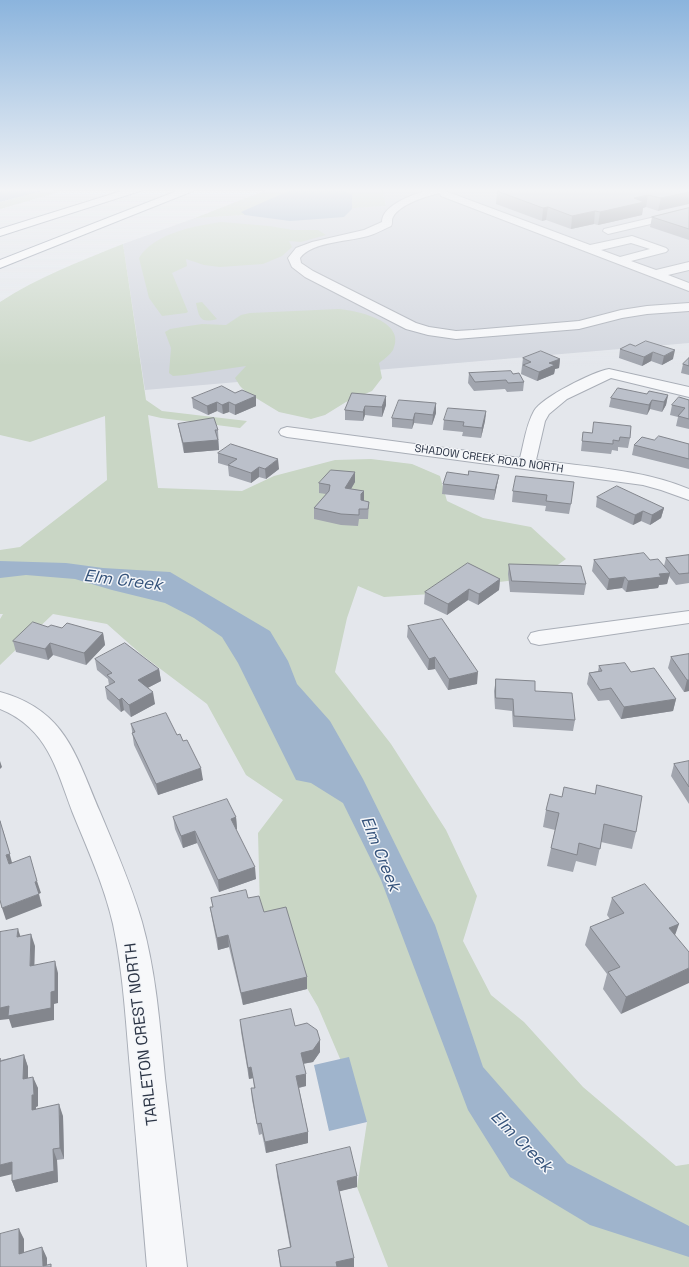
<!DOCTYPE html>
<style>
body{margin:0}
canvas{display:block;background:#e4e7ec}
</style>
<canvas width="689" height="1267"></canvas>
<script>
const ctx = document.querySelector('canvas').getContext('2d');
ctx.lineJoin = 'round';
function fill(path, color) {
  ctx.fillStyle = color;
  ctx.fill(path, 'evenodd');
}
function stroke(path, color, width, dash) {
  ctx.strokeStyle = color;
  ctx.lineWidth = width;
  ctx.lineCap = dash ? 'butt' : 'round';
  ctx.setLineDash(dash || []);
  ctx.stroke(path);
}
function write(font, color, halo, rows, align = 'center') {
  ctx.font = font + ' "Space Grotesk",sans-serif';
  ctx.lineWidth = 3;
  ctx.setLineDash([]);
  ctx.textBaseline = 'middle';
  ctx.strokeStyle = halo;
  ctx.fillStyle = color;
  for (const [text, x, y, turn = 0] of rows) {
    ctx.save();
    ctx.translate(x, y);
    ctx.rotate((+turn || 0) * Math.PI / 180);
    ctx.textAlign = isNaN(turn) ? turn : align;
    if (halo) ctx.strokeText(text, 0, 0);
    ctx.fillText(text, 0, 0);
    ctx.restore();
  }
}
const built = new Path2D(`
 M382 189H689V343L145 390 123 244 195 218 386 206Z`);
const green = new Path2D(`
 M49 189 59 192 0 209V202Z
 M269 189H382L386 206 195 218Z
 M221 222 269 226 293 230H318L326 235 301 242 289 241 292 247 282 256 263 264 220 267 204 265 186 259 187 266 172 273 188 312 186 313 162 316 149 298 139 258C154 233 195 226 221 222Z
 M123 244 146 400 162 411 247 421 240 428 161 418 148 415 158 488 242 491 274 476 335 460 371 459 412 464 440 476 447 501 483 518 531 527 566 559 541 577 474 585 431 594 384 597 358 586 347 618 335 672 391 744 446 830 477 896 463 941 491 995 524 1022 583 1087 676 1166 689 1164V1267H388L357 1187 367 1122 318 1007 260 908 258 833 283 800 246 775 207 704 142 655 107 624 53 614 0 665V619L3 614H0V550L20 547 107 480 105 416 30 442 0 435V302C38 277 81 261 123 244Z
 M202 302 217 319C200 324 199 317 196 303Z
 M339 309C358 311 407 321 393 350 390 355 383 360 379 363L382 378 372 391 346 402 325 415 311 419 279 412 246 392 240 386 235 378 246 366 185 375 173 376 169 373 171 348 165 332 170 329 182 327 202 324 226 325 241 315 250 313Z`);
const water = new Path2D(`
 M0 189H49L0 202Z
 M293 189C311 189 336 184 352 195V209L344 217 318 219 290 221 245 215 241 212Z
 M0 561 66 563 103 568 170 572 270 631 288 661 297 684 330 721 363 779 435 925 483 1067 567 1163 689 1226V1257L590 1225 510 1177 468 1110 381 880 343 803 311 783 296 780 238 663 222 637 194 618 165 603 112 590 75 579 26 575 0 578Z
 M349 1057 367 1122 329 1131 314 1065Z`);
const minor = new Path2D(`
 M432 189H448L445 191 590 245 632 236 666 248 668 250 666 252 631 261 656 270 689 262V270L668 275 689 283V291L441 196 440 193C427 196 400 204 393 217 391 220 393 223 391 226 384 229 377 233 371 235 351 242 312 241 300 258L301 263 313 271 416 323 429 327 456 331 473 330 579 321 621 310 647 306 689 303V311L647 314 622 318 579 329 456 339 428 335 406 329 305 277 292 267 288 258 296 248 312 242 364 230 382 222C382 204 417 193 432 189ZM631 243 650 249 620 257 601 250Z
 M689 209V215L608 234 603 231 604 229Z
 M609 369 689 387V397L611 378 567 399 549 414 545 421 536 460C587 467 641 469 689 489V500L661 490 643 485 287 437 281 435 279 432 281 429 287 427 520 458C524 443 526 425 534 411 542 397 593 372 609 369Z
 M689 611V623L539 645 531 643 528 638 531 633 539 631Z
 M0 692C66 710 76 756 100 812 115 848 131 884 142 922 156 972 160 1026 165 1078 172 1141 180 1204 187 1267H147C142 1205 136 1143 131 1080 126 1028 124 976 113 924 104 885 87 848 72 811 56 768 47 728 0 709Z`);
const highway = new Path2D(`
 M128 189H142L140 191 0 236V229Z
 M182 189H195L193 191 0 268V260Z`);
const wall = new Path2D(`
 M499 189H689L658 211 646 207 643 208 642 215 598 225 594 224 571 229 546 220 542 221 496 204 497 191 502 190Z
 M689 208V240L650 227 652 217Z
 M630 344 673 359 662 365 651 361 642 366 619 358 620 349Z
 M523 358 560 359 559 368 555 369 554 374 537 381 521 374Z
 M689 358V375L681 373 683 364Z
 M469 373 513 374 524 382 523 391 507 392 505 389 474 391 468 383Z
 M235 393 256 396V406L235 415 229 412 223 414 217 411 208 415 193 408 192 398Z
 M352 393 386 405 382 417 365 415 363 421 345 420V410Z
 M647 394 668 395 666 405 662 412 650 409 647 415 609 407 611 398Z
 M689 400V429L676 426 678 417 670 415 672 405Z
 M436 403V413L432 425 414 423 412 429 392 427V418Z
 M486 411 485 421 481 438 462 436 463 432 443 430 444 420Z
 M178 424 218 430 219 450 184 453 180 434Z
 M583 432 630 438 628 448 618 447V451L612 450 611 454 581 451Z
 M654 440 689 444V469L632 455 634 445Z
 M218 453 279 469 266 479 259 477 251 483 229 476 228 466 218 463Z
 M355 472V482L351 489 364 491V501L369 502 368 519H359L358 526 341 525 314 519V508L326 494 319 493V483Z
 M499 475 494 500 442 494 443 484Z
 M516 476 571 504 569 514 545 511 546 506 512 502 513 491Z
 M597 497 664 508 661 518 650 525 641 521 633 525 596 507Z
 M689 555V583L676 585 669 576 667 584 659 585 658 588 626 592 622 588 607 590 592 571 594 560 664 566 666 558Z
 M509 564 586 584 584 595 510 592 508 574Z
 M500 579 499 590 478 605 468 600 447 615 424 604 425 592Z
 M408 626 477 684 448 690 435 669 428 670 407 637Z
 M48 627 103 633 105 645 86 665 53 655 48 660 16 652 13 641Z
 M689 654V691L684 692 668 668 671 657Z
 M95 659 159 669 161 681 147 688 155 704 131 717 124 710 121 712 107 699 105 687 109 685 108 679 97 670Z
 M599 666 631 672 676 699 673 711 621 719 609 700 598 701 587 684 589 673 598 671Z
 M496 679 535 691 575 720 573 731 513 727 512 711 495 709 494 691Z
 M131 724 177 735 183 741 203 780 158 795 134 745Z
 M689 761V804L671 776 674 764Z
 M597 785 636 832 632 849 601 842 596 866 576 861 573 872 547 866 555 830 543 827 546 810 562 797 595 794Z
 M173 817H236L237 829H236L256 879 219 892 197 843 183 848 175 829Z
 M211 898H248L264 912 307 977V989L243 1005 229 947 218 950 212 919 210 907H213Z
 M612 898 679 924 621 1014 603 989 607 974 585 945 590 927 610 919 607 915Z
 M240 1020 295 1026 320 1040V1052L313 1062 303 1064 306 1086 299 1088 308 1132V1143L266 1153 262 1134 259 1135 252 1100 251 1088H254L253 1078 249 1079 241 1032Z
 M24 1055 28 1067V1078L38 1088V1106L36 1107V1109L63 1116 64 1159 57 1160 58 1182 16 1192 12 1181V1174L0 1058 1 1060Z
 M276 1165 357 1187 339 1191 354 1267H280L278 1250 290 1247 277 1176Z`);
const shadedWall = new Path2D(`
 M689 192V204L658 211 661 198Z
 M648 195 646 207 643 208 642 215 598 225 600 212 634 198Z
 M548 207 546 220 542 221 543 208Z
 M595 211 594 224 571 229 572 216Z
 M675 350 673 359 662 365 664 356Z
 M653 352 651 361 642 366 644 357Z
 M560 359 559 368 555 369 554 374 537 381 539 372 549 363Z
 M668 395 666 405 662 412 664 402Z
 M256 396V406L235 415V405Z
 M386 396V405L382 417V407Z
 M652 400 650 409 647 415 649 405Z
 M217 402V411L208 415 207 406Z
 M229 402V412L223 414 222 405Z
 M436 403V413L432 425 433 415Z
 M365 406V415L363 421V412Z
 M486 411 485 421 481 438 482 428Z
 M415 413 414 423 412 429 413 420Z
 M218 440 219 450 184 453 183 443Z
 M278 459 279 469 266 479 265 469Z
 M259 467V477L251 483V473Z
 M355 472V482L345 499V488Z
 M499 475 494 500 495 490Z
 M364 491V501L361 504V510V494Z
 M664 508 661 518 650 525 652 515Z
 M643 511 641 521 633 525 635 515Z
 M670 573 667 584 659 585 658 588 626 592 628 581 659 574Z
 M625 577 622 588 607 590 609 579Z
 M500 579 499 590 478 605 479 594Z
 M469 589 468 600 447 615 448 604Z
 M103 633 105 645 86 665 84 653Z
 M50 643 53 655 48 660 45 649Z
 M435 657V669L428 670 429 659Z
 M159 669 161 681 140 692 138 680Z
 M478 672 477 684 448 690 449 679Z
 M687 680H689V691L684 692Z
 M153 692 155 704 131 717 129 705Z
 M122 698 124 710 121 712 119 700Z
 M676 699 673 711 621 719 624 707Z
 M0 761 2 767 0 769Z
 M201 768 203 780 158 795 156 784Z
 M236 817 237 829 232 831 231 819Z
 M3 830 13 866 10 867 6 855Z
 M195 831 197 843 183 848 181 836Z
 M255 867 256 879 219 892 218 880Z
 M37 881 41 893 38 894 35 882Z
 M39 894 42 906 6 920 2 908Z
 M679 924 673 941 669 928Z
 M18 929 22 941 17 937Z
 M31 934 35 946 34 978 30 966Z
 M228 935 229 947 218 950 217 938Z
 M55 961 58 973V1003L54 1004V1020L12 1028 9 1019 0 1020V1008L51 992Z
 M689 968V983L621 1014 626 997Z
 M307 977V989L243 1005 241 993Z
 M320 1040V1052L313 1062 301 1064V1053Z
 M24 1055 28 1067V1090L23 1079Z
 M251 1067 253 1078 249 1079 248 1068Z
 M306 1074V1086L297 1088 296 1076Z
 M33 1077 38 1088V1106L36 1107V1122L32 1110V1095Z
 M59 1104 63 1116 64 1159 60 1148Z
 M308 1132V1143L266 1153 265 1142Z
 M53 1149 57 1160 58 1182 16 1192 12 1181Z
 M12 1162 17 1173 0 1177V1165Z
 M357 1176V1187L337 1192V1181Z
 M19 1229 24 1239V1264L19 1254Z
 M42 1247 47 1258V1267L43 1266Z
 M354 1258V1267H336V1262Z`);
const building = new Path2D(`
 M507 189H689V192L661 198 648 195 634 198 644 202 600 212 595 211 572 216 548 207 543 208 497 191Z
 M689 208V229L652 217Z
 M646 341 675 350 664 356 653 352 644 357 620 349 630 344 635 346Z
 M541 351 560 359 549 363 555 365 539 372 523 365 531 362 523 358Z
 M689 358V366L683 364Z
 M511 371 513 374 519 373 524 382 508 383 506 380 475 382 469 373Z
 M222 386 235 393 242 390 256 396 235 405 229 402 222 405 217 402 207 406 192 398Z
 M618 388 647 394 649 391 668 395 664 402 652 400 649 405 611 398Z
 M352 393 386 396 382 407 365 406 363 412 345 410Z
 M679 397 689 400V419L678 416 685 408 672 405Z
 M399 400 436 403 433 415 415 413 413 420 392 418Z
 M448 408 486 411 482 428 463 426 464 422 444 420Z
 M214 418 218 430H215L218 440 183 443 178 424Z
 M594 422 631 426 630 438 620 437 619 441 613 440V444L582 441 583 432 592 433Z
 M659 436 689 444V459L634 445 642 437 654 440Z
 M231 444 278 459 265 469 259 467 251 473 228 465 237 459 218 453Z
 M331 470 355 472 345 488 364 491 361 494V500L369 502 368 509H359V515L341 514 314 508 329 491 330 485 319 483Z
 M469 471 499 475 495 490 443 484 447 472 468 475Z
 M516 476 574 482 571 504 546 501 547 495 513 491Z
 M617 486 664 508 652 515 643 511 635 515 597 497Z
 M644 553 650 560 658 559 670 573 659 574 661 577 628 581 625 577 609 579 594 560Z
 M689 555V573L679 574 666 558Z
 M468 563 500 579 479 594 469 589 448 604 425 592Z
 M509 564 581 566 586 584 512 581Z
 M442 619 478 672 449 679 435 657 429 659 408 626Z
 M33 622 48 627 51 625 62 628 67 623 103 633 84 653 50 643 45 649 13 641Z
 M125 643 159 669 138 680 153 692 129 705 122 698 119 700 105 687 115 682 107 675 112 673 95 659Z
 M689 654V680H687L671 657Z
 M625 663 631 672 654 668 676 699 624 707 611 688 600 690 589 673 602 671 599 666Z
 M496 679 535 681V691L572 693 575 720 514 716 513 699 496 698Z
 M166 713 177 735 180 734 183 741 187 740 201 768 156 784 132 733 135 732 131 724Z
 M689 761V787L674 764Z
 M597 785 642 796 636 832 604 824 600 849 579 843 577 855 551 848 559 813 546 810 550 794 562 797 564 787 595 794Z
 M227 799 236 817 231 819 255 867 218 880 195 831 181 836 173 817Z
 M0 821 10 854 6 855 9 864 30 856 37 881 35 882 39 894 2 908 0 900Z
 M645 884 679 924 669 928 689 952V968L626 997 608 972 620 967 590 927 624 913 612 898Z
 M246 890 248 898 259 896 264 912 286 907 307 977 241 993 228 935 217 938 210 907H213L211 898Z
 M18 929 17 937 31 934 30 966 55 961V991L51 992V1008L8 1016 9 1006 0 1008V932Z
 M291 1009 295 1026 307 1023 317 1030 320 1040 313 1050 301 1053 306 1074 296 1076 308 1132 265 1142 261 1123 257 1124 251 1088H255L251 1067 248 1068 240 1020Z
 M24 1055 23 1079 33 1077 34 1095H32V1110L59 1104 60 1148 53 1149 54 1171 12 1181V1162L0 1165V1058V1061Z
 M350 1147 357 1176 337 1181 354 1258 336 1262 337 1267H281L278 1250 291 1247 276 1165Z
 M19 1229V1254L42 1247 43 1266 51 1264V1267H0V1234Z`);
const farStreetnames = [
 ["SHADOW CREEK ROAD NORTH",489,459,8]
];
const nearStreetnames = [
 ["TARLETON CREST NORTH",142,1034,-97]
];
const nearWaternames = [
 ["Elm Creek",123,581,7],
 ["Elm Creek",380,854,68],
 ["Elm Creek",521,1142,45]
];
fill(built, '#d2d6de');
fill(green, '#c9d6c5');
fill(water, '#9fb4cc');
stroke(minor, '#a9aeb7', 2);
stroke(highway, '#8b94a3', 2);
fill(minor, '#f7f8fa');
fill(highway, '#fff');
fill(wall, '#a1a5ae');
fill(shadedWall, '#83868d');
fill(building, '#bbc0ca');
stroke(building, '#83868d', 1);
const sky = ctx.createLinearGradient(0, 0, 0, 366);
sky.addColorStop(0, '#8bb4dd');
sky.addColorStop(0.52, '#f3f4f6');
sky.addColorStop(1, '#f3f4f600');
ctx.fillStyle = sky;
ctx.fillRect(0, 0, 689, 366);
write('11px', '#2b3445', '#f4f6f9', farStreetnames);
write('16px', '#2b3445', '#f4f6f9', nearStreetnames);
write('italic 17px', '#34527a', '#f4f6f9', nearWaternames);
</script>
